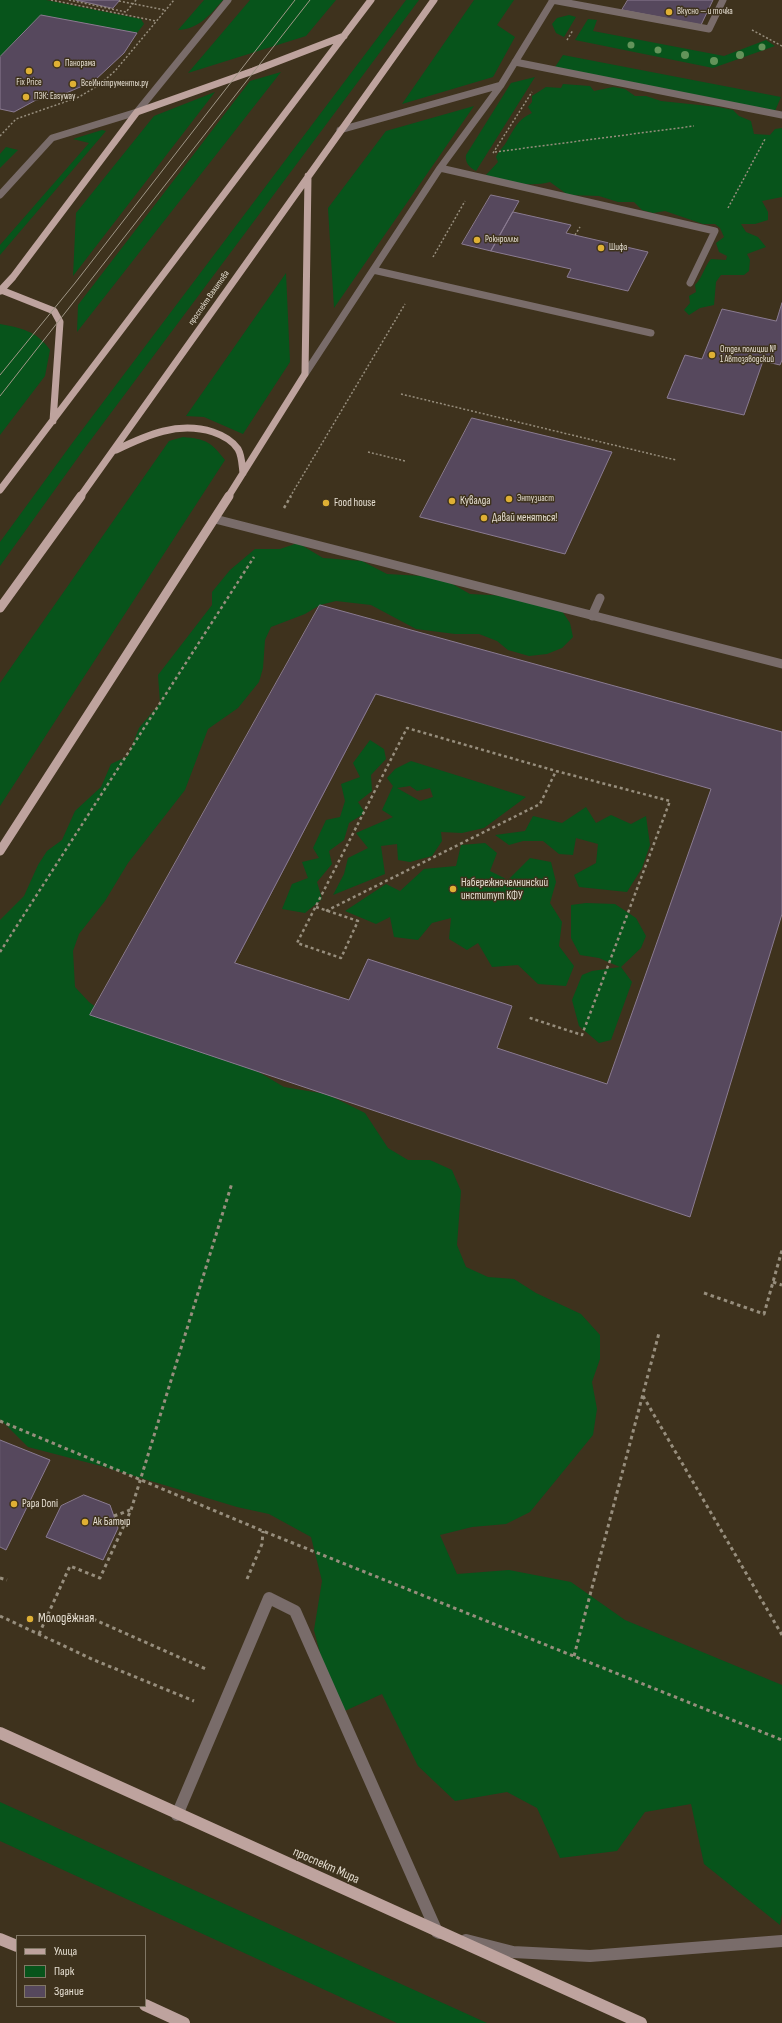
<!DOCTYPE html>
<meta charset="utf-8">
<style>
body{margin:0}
#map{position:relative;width:782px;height:2023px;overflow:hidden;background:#3e321d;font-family:"Sofia Sans Condensed",sans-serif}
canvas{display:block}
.legend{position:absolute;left:16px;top:1935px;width:130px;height:72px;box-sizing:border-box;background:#3e321d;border:1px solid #817765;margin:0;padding:5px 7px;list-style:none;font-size:12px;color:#e5ded1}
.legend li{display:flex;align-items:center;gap:8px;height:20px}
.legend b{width:20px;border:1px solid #817765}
</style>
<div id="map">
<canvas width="782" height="2023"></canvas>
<ul class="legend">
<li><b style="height:5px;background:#bea39e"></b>Улица</li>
<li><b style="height:11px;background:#07541b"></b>Парк</li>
<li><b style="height:11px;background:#56485d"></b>Здание</li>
</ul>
</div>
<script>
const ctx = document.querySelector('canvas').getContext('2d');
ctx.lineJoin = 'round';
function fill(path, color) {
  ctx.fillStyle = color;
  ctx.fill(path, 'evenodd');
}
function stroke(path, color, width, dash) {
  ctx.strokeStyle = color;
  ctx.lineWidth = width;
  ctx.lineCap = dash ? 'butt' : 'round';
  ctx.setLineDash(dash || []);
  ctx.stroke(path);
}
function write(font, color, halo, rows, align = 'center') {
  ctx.font = font + ' "Sofia Sans Condensed",sans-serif';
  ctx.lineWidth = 3;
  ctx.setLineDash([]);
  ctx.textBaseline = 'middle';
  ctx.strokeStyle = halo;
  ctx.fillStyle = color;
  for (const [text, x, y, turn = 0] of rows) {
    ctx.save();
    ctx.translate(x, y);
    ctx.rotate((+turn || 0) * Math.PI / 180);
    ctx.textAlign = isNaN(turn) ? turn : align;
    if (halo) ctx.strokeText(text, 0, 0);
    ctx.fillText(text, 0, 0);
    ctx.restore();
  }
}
const green = new Path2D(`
 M0 0H46L141 19 144 24 137 33 41 15 0 57Z
 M204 0H223C210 15 199 29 178 30Z
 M250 0H336L306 36 188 73Z
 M406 0H419L87 445 0 566V542L73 442Z
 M474 0H514L497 25 515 37 493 77 402 104Z
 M569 15 576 17 564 37 556 33 552 24 557 18Z
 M588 19 597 20 593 31 724 56 766 40 775 46 713 68 575 40Z
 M563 55 781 97 775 111 555 67Z
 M281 72 77 332 78 305 250 81Z
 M535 77 476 171C469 167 465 163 466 155L511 83Z
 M563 84 590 86 594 91 613 87 625 89 635 96H646L661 101 718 107 733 110 739 116 751 121 754 134 770 135 775 129 782 128V197L762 201 768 212V220L755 224H741L746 232 758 237 766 247 747 254 750 260 749 271 744 275H721L716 282 714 305 700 308 689 315 684 310 690 303 689 296 696 292 695 285C703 277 704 267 711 259L726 260 727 256 719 252 716 243 724 237 720 228 715 224H703L665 211 653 213 642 210 634 202H618L599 196 568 195 550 182C532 187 503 183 486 175L498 162 496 157C499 150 504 147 507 141 514 129 518 119 532 113L528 107 532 102V96L546 87 561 88Z
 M215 92 73 276 76 213 154 116Z
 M474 106 334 308 328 208 386 131Z
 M102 130 106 131 0 255V245L89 143 73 139Z
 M6 147 18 150 0 168V154Z
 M286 273 290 362 243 434 204 417 186 416Z
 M0 324C21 328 37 331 50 350L45 376 0 435Z
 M183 437C206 439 211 442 225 460L0 806V683L169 441Z
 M298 543 323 558 362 561 387 574 440 577 470 594 508 596 562 611 570 623 573 637 562 648 547 654 529 656 508 650 497 641 479 634H455L416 629 371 605 336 601 320 605 305 614 271 627 265 640 263 668 259 682 238 708 208 729 185 790 128 863 105 901 79 934 73 951 75 987 89 1002 109 1017 145 1034 230 1055 284 1087 326 1094 347 1104 365 1113 388 1148 408 1160H430L452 1170 461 1191 457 1245 466 1267 488 1277 514 1279 536 1293 581 1314 600 1335V1359L592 1382 597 1409 593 1435 530 1512 506 1524 472 1527 440 1535 457 1574 509 1570 571 1582 625 1620 782 1685V1914L780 1925 704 1864 691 1804 645 1812 617 1851 560 1858 537 1808 507 1792 455 1801 418 1766 382 1694 336 1715 314 1630 322 1581 311 1537 269 1514 237 1507 101 1466 28 1447 0 1419V920L24 896 38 865 47 851 62 840 75 811 101 787 111 764 128 756 139 728 160 703 158 675 212 605V592L230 570 255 549H280Z
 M370 740 384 749 386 759 371 775 372 791 358 802 365 813 349 823 344 840 329 851 332 864 317 882 322 899 305 913 282 909 292 884 308 878 302 862 319 858 313 848 326 820 340 817 345 801 341 784 360 777 353 763Z
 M411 761 526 797 484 828 462 833 441 832 442 841 432 856 410 862 398 860 397 844 381 846 385 874 333 895 344 874 348 858 368 848 356 833 393 817 382 810 393 786 387 778 395 769ZM410 786 417 791 430 788 433 797 420 801 397 788Z
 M586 807 596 823 611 815 631 824 646 816 650 845 642 868 627 892 579 887 574 875 596 863 598 844 576 838 573 855 559 854 543 841H523L509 845 495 835 525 831 533 816 562 823Z
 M485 843 497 853 490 871 508 880 530 858 551 862 556 882 550 903 562 922 559 946 574 966 566 986 538 984 518 965 492 967 478 943 467 950 449 939 451 918 432 923 418 940 394 937 390 917 376 924 345 911 386 884 400 891 424 869 456 866 461 845Z
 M586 903 615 904 636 918 646 936 641 948 621 967 632 982 611 1040 599 1043 579 1026 572 1000 582 975 592 971 620 967 599 958 580 955 571 938V905Z
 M0 1802 487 2023H397L0 1841Z`);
const building = new Path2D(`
 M76 0H120L113 8Z
 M628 0H713L701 25 622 10Z
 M41 15 137 33 124 53 94 81 57 97 36 100 14 112 0 109V57Z
 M491 195 519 201 491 251 462 244Z
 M513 212 571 225 566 233 648 252 628 291 567 277 571 269 491 251Z
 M782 303V360L780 365 763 361 744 415 667 398 685 355 702 359 722 309 776 321Z
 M472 418 612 452 565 554 420 517Z
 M320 605 782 732V914L690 1217 90 1015ZM376 694 711 789 607 1084 497 1048 512 1006 368 959 349 1000 235 963Z
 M0 1440 50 1460 6 1550 0 1547Z
 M84 1495 110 1505 118 1528 103 1560 46 1537 61 1506Z`);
const pathFar2 = new Path2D(`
 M51 0 156 21
 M69 0 126 12 136 0
 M119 1 165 10
 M752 30 782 46
 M567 40 573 30
 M0 136 16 119 79 97 99 85 115 71 174 0
 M495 152 694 126
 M493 153 532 92
 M728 208 765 139
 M575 235 580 227
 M433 257 465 201
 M401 394 676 460
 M368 452 405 461
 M290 497 405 304`);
const pathFar1 = new Path2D(`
 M284 508 291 496
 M316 907 358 921 341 958 297 943 407 728 556 771 670 801 582 1035 527 1017
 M326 911 540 804 556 771
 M0 952 254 557`);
const path = new Path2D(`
 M773 1282 782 1285
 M704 1293 764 1314 782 1250
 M643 1396 782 1635
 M0 1421 263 1531 782 1740
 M114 1516 130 1510
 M0 1578 7 1580
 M247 1579 262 1544 263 1531
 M0 1616 94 1660 194 1701
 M93 1619 208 1670
 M39 1634 70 1566 100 1578 131 1510 232 1183
 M574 1656 659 1333`);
const minorFar2 = new Path2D(`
 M552 0 709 29 723 0
 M515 62 782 115
 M340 130 501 85
 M440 168 715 231 690 283
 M0 195 52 138 137 112 228 0
 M373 270 651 333
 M305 374 440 168 501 85 553 0`);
const minorFar1 = new Path2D(`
 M215 519 782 664
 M592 616 600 598`);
const minor = new Path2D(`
 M177 1815 269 1598 295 1611 437 1932 439 1933
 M466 1940 513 1952 590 1956 782 1941`);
const majorFar2 = new Path2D(`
 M1 290 54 311 60 322 53 421
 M0 291 13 277 137 112 253 71 344 36
 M116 450C147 435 178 421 213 432 222 435 232 440 238 449 242 456 242 465 243 473
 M0 490 371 0
 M80 497 434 0
 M228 497 305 374 308 176`);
const majorFar1 = new Path2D(`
 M0 608 81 496
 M0 851 229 496`);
const major = new Path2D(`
 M0 1733 641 2023
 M0 1939 17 1946
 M145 2005 184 2023`);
const tram = new Path2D(`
 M0 375 75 283 295 0
 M0 396 310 0`);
const trees = [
 [631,45,3.5],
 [762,47,3.5],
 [658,50,3.5],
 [685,55,4],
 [740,55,4],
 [714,61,4]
];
const markers = [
 [669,12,4,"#dfb034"],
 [57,64,4,"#dfb034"],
 [29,71,4,"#dfb034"],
 [73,84,4,"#dfb034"],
 [26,97,4,"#dfb034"],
 [477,240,4,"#dfb034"],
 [601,248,4,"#dfb034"],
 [712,355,4,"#dfb034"],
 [509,499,4,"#dfb034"],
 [452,501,4,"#dfb034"],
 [326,503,4,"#dfb034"],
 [484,518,4,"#dfb034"],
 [453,889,4,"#dfb034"],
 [14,1504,4,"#dfb034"],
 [85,1522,4,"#dfb034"],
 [30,1619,4,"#dfb034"]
];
const farPoinames = [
 ["Вкусно — и точка",677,12],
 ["Панорама",65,64],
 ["Fix Price",29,83,"center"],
 ["ВсеИнструменты.ру",81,84],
 ["ПЭК: Easyway",34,97],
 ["Рокнроллы",485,240],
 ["Шифа",609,248],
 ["Отдел полиции №",720,350],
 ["1 Автозаводский",720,360],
 ["Энтузиаст",517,499]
];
const farStreetnames = [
 ["проспект Вахитова",209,298,-55]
];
const poiNames = [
 ["Кувалда",460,501],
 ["Food house",334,503],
 ["Давай меняться!",492,518],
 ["Набережночелнинский",461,883],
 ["институт КФУ",461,896],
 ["Papa Doni",22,1504],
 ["Ак Батыр",93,1522]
];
const nearPoinames = [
 ["Молодёжная",38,1619]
];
const nearStreetnames = [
 ["проспект Мира",326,1866,24]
];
fill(green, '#07541b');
fill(building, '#56485d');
stroke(building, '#8a7b91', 1);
stroke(pathFar2, '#978e7d', 1.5, [2, 2]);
stroke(pathFar1, '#978e7d', 2.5, [3, 3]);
stroke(path, '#978e7d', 3, [3.5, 3.5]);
stroke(minorFar2, '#796c6a', 7);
stroke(minorFar1, '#796c6a', 9);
stroke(minor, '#796c6a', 12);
stroke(majorFar2, '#bea39e', 7);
stroke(majorFar1, '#bea39e', 9);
stroke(major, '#bea39e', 12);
stroke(tram, '#a09787', 1);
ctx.fillStyle = '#63935a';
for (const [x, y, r] of trees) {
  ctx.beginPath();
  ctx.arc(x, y, r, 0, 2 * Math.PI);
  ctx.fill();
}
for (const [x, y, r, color] of markers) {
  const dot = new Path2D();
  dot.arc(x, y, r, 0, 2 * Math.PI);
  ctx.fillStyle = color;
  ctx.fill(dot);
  stroke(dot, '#3e321d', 1.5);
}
write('9px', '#e5ded1', '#3e321d', farPoinames, 'left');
write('9px', '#e5ded1', '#3e321d', farStreetnames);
write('11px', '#e5ded1', '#3e321d', poiNames, 'left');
write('13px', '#e5ded1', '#3e321d', nearPoinames, 'left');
write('13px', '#e5ded1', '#3e321d', nearStreetnames);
</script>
